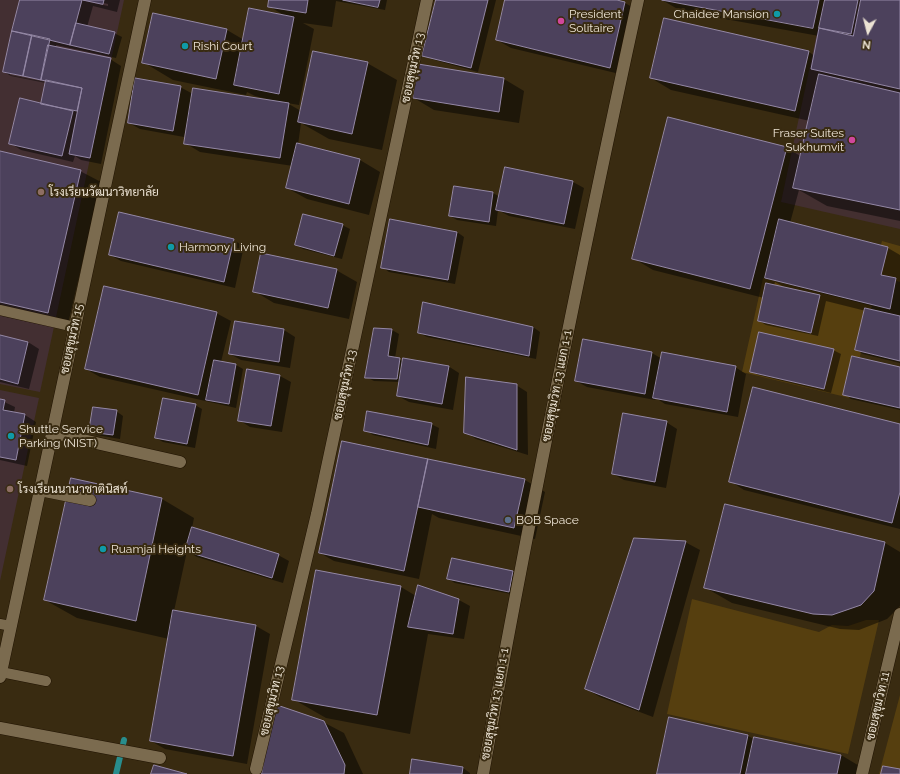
<!DOCTYPE html>
<meta charset="utf-8">
<style>
body{margin:0}
#map{position:relative;width:900px;height:774px;overflow:hidden;background:#392b11;font-family:Raleway,sans-serif}
canvas{display:block}
.north{position:absolute;left:848px;top:12px;width:40px;height:40px;-webkit-text-stroke:3px #392b11;paint-order:stroke;rotate:187deg;font-size:11px;font-weight:700;line-height:16px;text-align:center;color:#ece3d4}
.north::after{content:'';display:block;margin:auto;width:14px;height:18px;background:#ece3d4;clip-path:polygon(50% 0,100% 100%,50% 72%,0 100%)}
</style>
<div id="map">
<canvas width="900" height="774"></canvas>
<div class="north">N</div>
</div>
<script>
const ctx = document.querySelector('canvas').getContext('2d');
ctx.lineJoin = 'round';
function fill(path, color) {
  ctx.fillStyle = color;
  ctx.fill(path, 'evenodd');
}
function stroke(path, color, width, dash) {
  ctx.strokeStyle = color;
  ctx.lineWidth = width;
  ctx.lineCap = dash ? 'butt' : 'round';
  ctx.setLineDash(dash || []);
  ctx.stroke(path);
}
function write(font, color, halo, rows, align = 'center') {
  ctx.font = font + ' Raleway,Sarabun,sans-serif';
  ctx.lineWidth = 4;
  ctx.setLineDash([]);
  ctx.textBaseline = 'middle';
  ctx.strokeStyle = halo;
  ctx.fillStyle = color;
  for (const [text, x, y, turn = 0] of rows) {
    ctx.save();
    ctx.translate(x, y);
    ctx.rotate((+turn || 0) * Math.PI / 180);
    ctx.textAlign = isNaN(turn) ? turn : align;
    if (halo) ctx.strokeText(text, 0, 0);
    ctx.fillText(text, 0, 0);
    ctx.restore();
  }
}
const commercial = new Path2D(`
 M824 0H900V229L781 202Z`);
const education = new Path2D(`
 M0 0H124L40 392 0 384Z
 M0 390 39 398 0 581Z`);
const green = new Path2D(`
 M882 241 900 246V282L873 275Z
 M763 278 872 306 850 398 742 372Z
 M692 599 819 632 832 625 848 626 866 620H879L848 754 667 714Z
 M900 695V774H879Z`);
const shadow = new Path2D(`
 M21 0H81L108 6V4L90 0H120L117 12 93 6 87 27 114 33 122 37 116 58 56 45V48L110 59 121 66 101 164 81 160 75 156 73 162 21 150 10 143 42 104 46 83 11 76 4 72ZM10 73 46 80V82L10 75Z
 M270 0H387L385 10 336 1 332 27 303 23 314 29 299 105 287 103 301 111 367 63 397 80 382 150 329 139 301 123 298 145 360 160 380 172 369 215 307 199 287 188 293 166 200 152 185 143 189 123H187L184 137 140 129 129 123 180 87 193 94 267 100V99L255 96 247 92 246 95 173 80 143 62 227 30 244 40 285 16 269 6Z
 M437 0H496L478 72 431 59 423 55Z
 M506 0H613L625 3 639 11 624 75 511 48 497 40Z
 M662 0H900V221L827 206 799 190 790 223 888 248 900 255V363L863 354 856 350 866 311 826 301 818 336 766 325 759 321 764 298 653 270 633 258 787 148 802 157 810 121 671 90 651 78 809 52 815 56 819 36 681 11ZM775 282 784 287 774 286Z
 M419 66 504 79 524 91 519 123 434 110 414 98Z
 M0 152 80 171 101 182 68 324 0 308Z
 M573 182 584 188 575 229 509 216 498 210 496 226 457 220 450 216 455 187 493 193 500 197Z
 M342 225 350 229 342 259 303 249 296 245Z
 M457 232 464 237 455 284 389 272 382 267Z
 M233 240 244 246 235 288 121 261 110 255Z
 M336 270 357 282 349 319 274 303 254 291Z
 M216 313 231 321 221 362 236 365 243 369 236 408 100 377 86 369Z
 M533 327 540 332 536 359 427 337 419 333Z
 M374 329 392 330 399 334 395 358 403 361 448 366 459 373 453 410 409 402 398 396 400 382 374 381 366 377Z
 M284 330 295 337 290 368 241 360 230 354Z
 M0 336 28 342 39 349 29 389 0 382Z
 M584 340 652 353 662 359 735 367 746 374 738 417 665 404 656 398 655 400 587 387 576 381Z
 M833 350 841 354 831 393 758 375 751 371Z
 M900 368V410L851 399 844 394Z
 M248 371 280 376 291 382 282 432 250 427 239 420Z
 M516 385 527 392 528 455 476 439 465 432Z
 M0 400 15 407 14 413 25 415 36 422 27 466 0 460Z
 M195 405 202 409 195 448 163 442 156 438Z
 M116 411 123 416 120 439 97 435 90 431Z
 M666 422 677 429 666 488 624 480 613 474Z
 M431 424 439 428 436 449 373 435 366 430Z
 M900 425V529L744 490 730 481Z
 M343 442 525 480 545 492 535 539 439 518 432 514 419 579 334 561 320 553Z
 M72 479 162 499 194 518 192 528 278 555 289 561 283 583 197 557 187 551 174 611 256 626 270 634 247 764 165 749 151 741 169 639 77 618 45 600Z
 M725 505 885 543 900 552V606L887 619 859 630 840 629 732 603 706 588Z
 M685 542 700 550 653 717 600 697 586 689Z
 M513 572 520 576 516 595 455 583 448 579Z
 M419 586 459 600 470 606 464 639 428 634 410 734 326 718 293 699 401 587 416 596Z
 M323 722 344 733 363 774H263Z
 M748 736 754 739 841 755 861 767 859 774H658Z
 M413 761 463 768 470 773V774H411Z`);
const stream = new Path2D(`
 M116 774 124 740`);
const building = new Path2D(`
 M20 0H82L70 45 12 31Z
 M83 0H104L103 4Z
 M269 0H308L306 13 268 7Z
 M343 0H380L378 7Z
 M436 0H488L471 68 422 56Z
 M505 0H617L625 2 610 68 496 40Z
 M662 0H819L813 28Z
 M825 0H858L851 34 819 28Z
 M861 0H900V89L811 69 819 28 853 36Z
 M249 8 294 17 279 94 234 85Z
 M153 13 227 29 216 79 142 63Z
 M664 18 809 51 795 111 650 78Z
 M76 23 115 32 109 54 70 45Z
 M12 31 32 35 23 76 3 72Z
 M32 35 50 39 41 80 23 76Z
 M48 45 111 58 90 158 69 154 82 88 41 80Z
 M313 51 368 62 352 134 298 122Z
 M418 64 504 78 499 112 413 98Z
 M819 74 900 93V210L793 188Z
 M135 78 181 86 173 131 128 123Z
 M46 80 82 88 77 111 41 104Z
 M193 88 289 103 280 158 184 144Z
 M20 98 73 111 62 156 9 144Z
 M668 117 787 147 750 289 632 259Z
 M297 143 360 159 349 204 286 188Z
 M0 151 81 170 48 313 0 302Z
 M505 167 573 181 564 224 496 210Z
 M454 186 493 192 489 222 449 216Z
 M119 212 234 239 224 282 109 255Z
 M303 214 343 224 334 256 295 245Z
 M390 219 457 232 448 280 381 268Z
 M779 219 888 247 881 275 896 278 890 309 765 278Z
 M261 253 337 269 328 308 253 292Z
 M766 283 820 295 811 333 758 321Z
 M104 286 217 312 198 395 85 369Z
 M423 302 533 327 529 356 418 333Z
 M865 308 900 316V361L855 350Z
 M235 321 284 329 279 362 229 354Z
 M374 328 392 329 388 356 400 358 397 379 365 378Z
 M759 332 834 349 824 389 750 372Z
 M0 335 28 342 18 384 0 379Z
 M583 339 652 352 645 394 575 381Z
 M662 352 736 366 727 412 653 398Z
 M852 356 900 367V408L843 395Z
 M403 358 449 366 442 404 397 396Z
 M214 360 236 364 229 404 206 400Z
 M247 369 280 375 271 426 238 421Z
 M466 377 517 384V450L464 433Z
 M753 387 900 424V492L892 523 729 482Z
 M163 398 196 404 187 444 155 438Z
 M0 399 5 400 3 410 25 414 16 460 0 457Z
 M93 407 117 410 113 435 89 432Z
 M367 411 432 423 428 445 364 431Z
 M623 413 667 421 655 482 612 474Z
 M342 441 428 459 404 571 319 553Z
 M428 459 525 479 514 528 418 507Z
 M71 478 162 498 136 621 44 600Z
 M725 504 885 542 874 591 861 605 832 615 813 614 704 588Z
 M192 527 279 554 272 578 185 551Z
 M634 538 686 541 639 710 585 689Z
 M452 558 513 571 509 592 447 579Z
 M316 570 401 586 377 715 292 700Z
 M418 585 459 599 453 634 408 627Z
 M173 610 256 625 233 756 150 741Z
 M274 704 324 721 345 765 344 774H262Z
 M669 717 748 735 740 774H657Z
 M754 737 841 755 837 774H746Z
 M412 759 463 767 462 774H410Z
 M154 765 187 774H151Z
 M883 766 900 769V774H881Z`);
const lane = new Path2D(`
 M0 310 75 327
 M0 624 11 626
 M1 672 46 681`);
const street = new Path2D(`
 M52 433 180 462
 M40 490 90 500
 M0 677 145 0
 M0 728 160 758
 M256 769 317 514 427 0
 M483 774C529 515 582 257 638 0
 M862 774 900 614`);
const markers = [
 [777,14,4,"#0f9aa8"],
 [561,21,4,"#d1479c"],
 [185,46,4,"#0f9aa8"],
 [852,140,4,"#d1479c"],
 [41,192,4,"#8d6e63"],
 [171,247,4,"#0f9aa8"],
 [11,436,4,"#0f9aa8"],
 [10,489,4,"#8d6e63"],
 [508,520,4,"#5c6f8a"],
 [103,549,4,"#0f9aa8"]
];
const poiNames = [
 ["President",569,14],
 ["Solitaire",569,28],
 ["Chaidee Mansion",769,14,"right"],
 ["Rishi Court",193,46],
 ["Fraser Suites",844,133,"right"],
 ["Sukhumvit",844,147,"right"],
 ["โรงเรียนวัฒนาวิทยาลัย",49,192],
 ["Harmony Living",179,247],
 ["Shuttle Service",19,429],
 ["Parking (NIST)",19,443],
 ["โรงเรียนนานาชาตินิสท์",18,489],
 ["BOB Space",516,520],
 ["Ruamjai Heights",111,549]
];
const streetNames = [
 ["ซอยสุขุมวิท 13",413,68,-78],
 ["ซอยสุขุมวิท 15",72,339,-78],
 ["ซอยสุขุมวิท 13",345,385,-78],
 ["ซอยสุขุมวิท 13 แยก 1-1",557,386,-79],
 ["ซอยสุขุมวิท 13",272,701,-77],
 ["ซอยสุขุมวิท 13 แยก 1-1",495,704,-80],
 ["ซอยสุขุมวิท 11",878,706,-77]
];
fill(commercial, '#432f30');
fill(education, '#432f32');
fill(green, '#563f0f');
fill(shadow, '#0007');
stroke(stream, '#288d8d', 6);
fill(building, '#4c415c');
stroke(building, '#9488a6', 1);
stroke(lane, '#201300', 11);
stroke(street, '#201300', 13);
stroke(lane, '#7b6b4f', 10);
stroke(street, '#7b6b4f', 12);
for (const [x, y, r, color] of markers) {
  const dot = new Path2D();
  dot.arc(x, y, r, 0, 2 * Math.PI);
  ctx.fillStyle = color;
  ctx.fill(dot);
  stroke(dot, '#392b11', 1.5);
}
write('12px', '#ece3d4', '#392b11', poiNames, 'left');
write('12px', '#ece3d4', '#392b11', streetNames);
</script>
